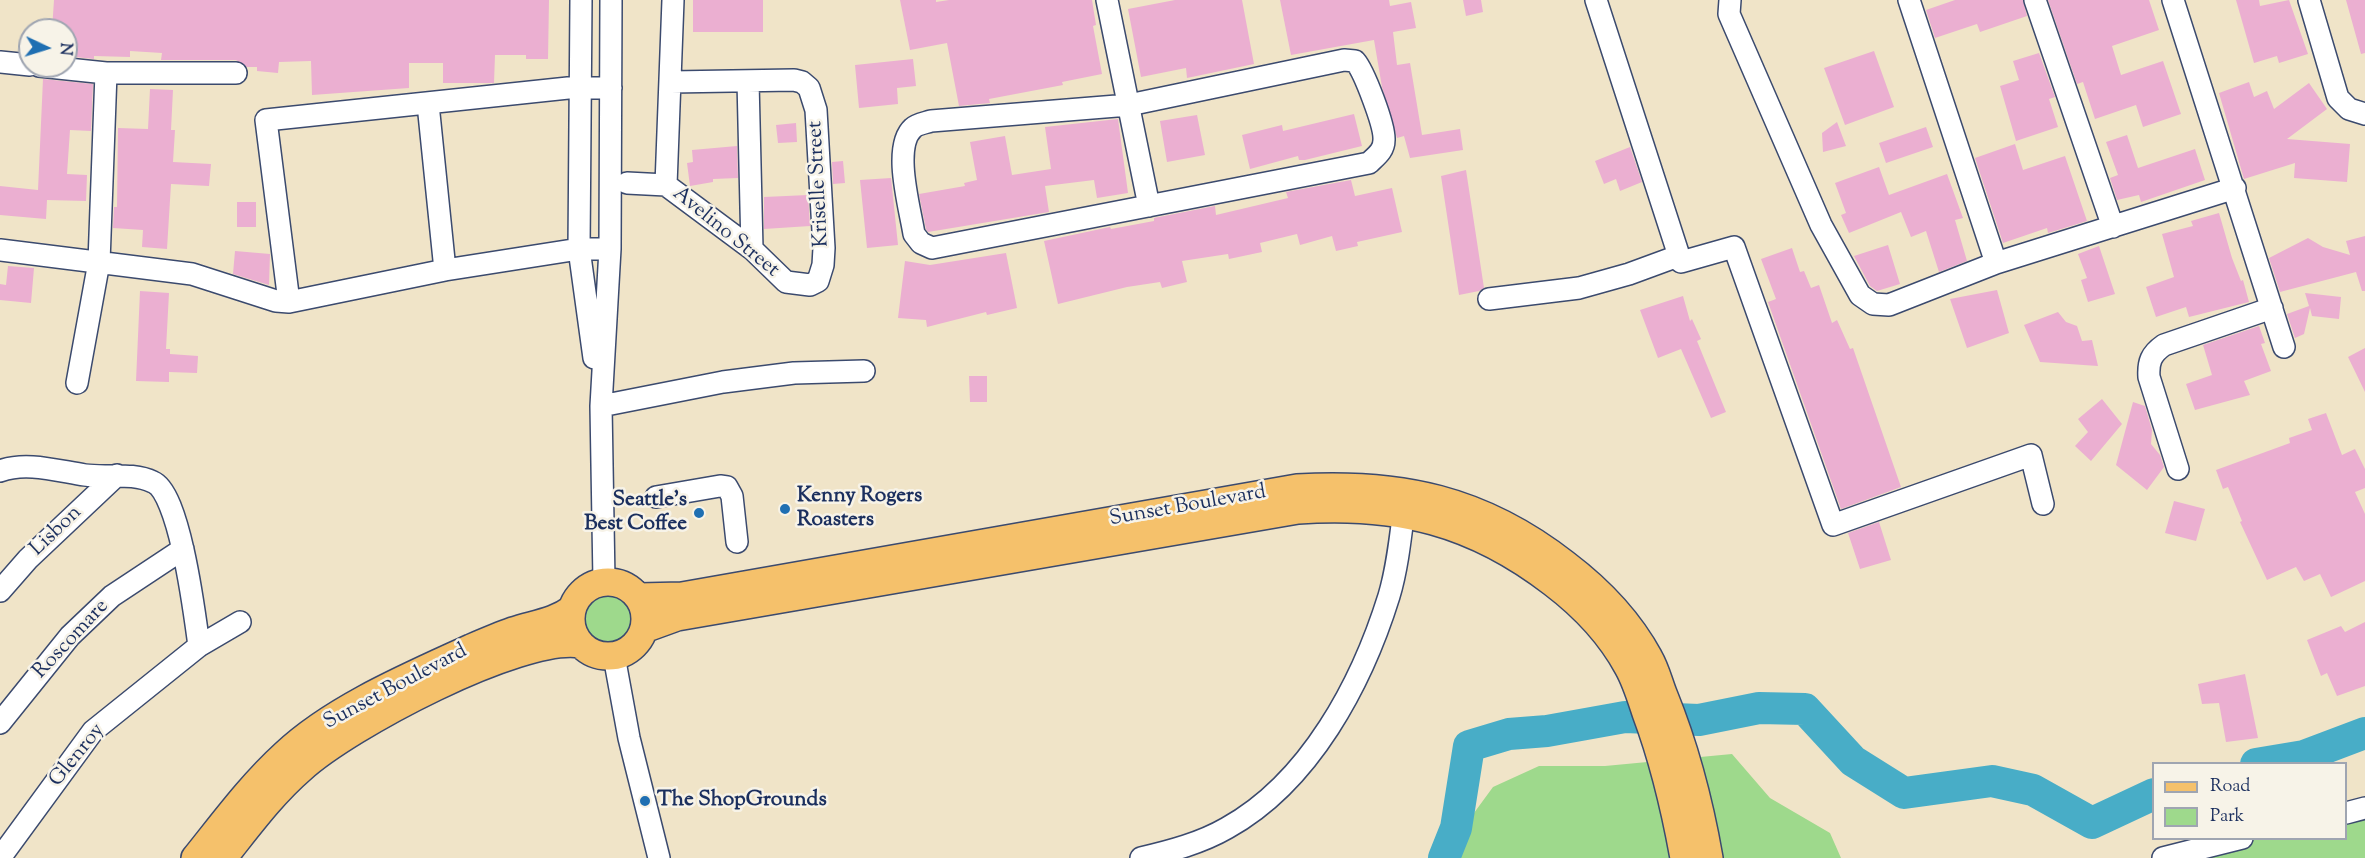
<!DOCTYPE html>
<style>
body{margin:0}
#map{position:relative;width:2365px;height:858px;overflow:hidden;background:#f0e4c8;font-family:"Sorts Mill Goudy",serif}
canvas{display:block}
.legend{position:absolute;left:2152px;top:762px;width:195px;height:78px;box-sizing:border-box;background:#f7f3e8;border:2px solid #9fa5b1;margin:0;padding:8px 10px;list-style:none;font-size:18px;color:#1b2f5e}
.legend li{display:flex;align-items:center;gap:12px;height:30px}
.legend b{width:30px;border:2px solid #9fa5b1}
.north{position:absolute;left:18px;top:18px;width:60px;height:60px;box-sizing:border-box;background:#f7f3e8;border:2px solid #9fa5b1;border-radius:50%;rotate:94deg;font-size:16px;font-weight:700;line-height:24px;text-align:center;color:#1b2f5e}
.north::after{content:'';display:block;margin:auto;width:21px;height:27px;background:#1f6fb2;clip-path:polygon(50% 0,100% 100%,50% 72%,0 100%)}
</style>
<div id="map">
<canvas width="2365" height="858"></canvas>
<ul class="legend">
<li><b style="height:8px;background:#f5c16b"></b>Road</li>
<li><b style="height:16px;background:#9ed98c"></b>Park</li>
</ul>
<div class="north">N</div>
</div>
<script>
const ctx = document.querySelector('canvas').getContext('2d');
ctx.lineJoin = 'round';
function fill(path, color) {
  ctx.fillStyle = color;
  ctx.fill(path, 'evenodd');
}
function stroke(path, color, width, dash) {
  ctx.strokeStyle = color;
  ctx.lineWidth = width;
  ctx.lineCap = dash ? 'butt' : 'round';
  ctx.setLineDash(dash || []);
  ctx.stroke(path);
}
function write(font, color, halo, rows, align = 'center') {
  ctx.font = font + ' "Sorts Mill Goudy",serif';
  ctx.lineWidth = 5;
  ctx.setLineDash([]);
  ctx.textBaseline = 'middle';
  ctx.strokeStyle = halo;
  ctx.fillStyle = color;
  for (const [text, x, y, turn = 0] of rows) {
    ctx.save();
    ctx.translate(x, y);
    ctx.rotate((+turn || 0) * Math.PI / 180);
    ctx.textAlign = isNaN(turn) ? turn : align;
    if (halo) ctx.strokeText(text, 0, 0);
    ctx.fillText(text, 0, 0);
    ctx.restore();
  }
}
const green = new Path2D(`
 M582 620a25 25 0 1 1 50 0a25 25 0 1 1-50 0Z
 M1732 754 1770 798 1830 833 1841 858H1441L1493 787 1539 766H1605Z
 M2365 808V858H2159L2239 839 2346 838V813Z`);
const stream = new Path2D(`
 M1441 858 1444 855`);
const river = new Path2D(`
 M2256 764 2304 756 2365 733
 M1444 858 1456 828 1469 746 1509 734 1547 731 1625 717 1699 720 1759 708 1805 709 1853 761 1904 793 1992 781 2033 790 2092 823 2154 794`);
const building = new Path2D(`
 M54 0H549L548 59H526V55H495L494 83H443V63H409V88L312 95 311 61 279 62 278 73 257 71V67H247L236 60H161L162 53 130 51V57L94 56V59L66 56V30H52Z
 M693 0H763V32H693Z
 M900 0H936V2L949 0H1092L1096 25 1093 26 1102 74 1062 82 1063 85 989 99 990 103 959 106 947 43 910 50Z
 M1175 0H1242L1254 64 1187 78 1186 68 1141 77 1128 9Z
 M1280 0H1389L1390 6 1411 2 1416 28 1393 32 1397 65 1410 63 1422 135 1460 129 1463 150 1410 158 1404 136 1397 138 1382 87 1374 40 1291 55Z
 M1463 0H1481L1483 12 1466 16Z
 M1955 0H2023L2027 16 1980 32 1977 24 1935 38 1926 10Z
 M2048 0H2149L2159 30 2112 46 2121 75 2163 61 2181 114 2143 127 2136 105 2095 119 2083 82 2077 84Z
 M2236 0H2259L2260 6 2289 0 2308 54 2279 63 2277 56 2254 63Z
 M2346 0H2365V53L2361 54Z
 M1874 51 1894 107 1845 125 1824 68Z
 M2039 53 2055 97 2049 99 2058 127 2016 141 2000 86 2019 80 2013 61Z
 M913 59 916 86 897 88 898 104 859 108 855 65Z
 M43 79 93 84 91 131 70 130 67 174 87 175 86 201 47 200 46 219 0 215V186L38 190Z
 M2249 82 2254 97 2267 91 2274 109 2309 83 2327 109 2287 139 2350 144 2347 182 2294 178 2295 163 2244 179 2219 93Z
 M150 89 173 90 171 130H175L173 162 211 164 209 186 171 184 167 249 142 247 143 230 113 228 114 207H117L118 128 148 129Z
 M1354 114 1362 146 1305 160H1299L1298 156 1250 169 1242 135 1282 125 1283 131Z
 M1197 115 1205 155 1167 162 1160 121Z
 M1118 119 1128 193 1097 198 1094 180 1045 186 1049 212 928 232 926 229 919 194 965 186 964 183 977 180 970 142 1005 136 1012 175 1051 169 1045 127Z
 M1837 122 1846 146 1823 152 1822 133Z
 M796 123 797 142 778 143 776 125Z
 M1926 127 1933 147 1886 163 1879 143Z
 M2127 135 2138 168 2195 149 2205 180 2141 202 2139 195 2117 200 2110 178 2118 175 2106 142Z
 M2015 144 2023 170 2065 156 2087 221 2048 233 2047 228 2003 243 1975 158Z
 M737 146 738 178 713 179V182L690 186 687 163 693 162 692 150Z
 M1630 147 1642 182 1620 191 1616 179 1604 184 1595 161Z
 M843 161 845 183 833 184 832 162Z
 M1879 167 1889 195 1947 174 1963 218 1955 220 1967 261 1939 272 1926 231 1911 237 1901 212 1849 233 1841 215 1846 213 1835 183Z
 M1466 170 1484 288 1479 291 1459 295 1441 176Z
 M891 178 898 245 867 248 860 180Z
 M1351 180 1355 196 1392 188 1402 232 1357 242 1358 246 1336 251 1332 236 1300 245 1297 234 1260 243 1262 252 1229 259 1228 254 1182 261 1187 282 1162 288 1160 282 1127 287 1058 304 1044 241 1110 227 1111 229 1154 221V218L1215 206 1216 215 1288 198 1286 192Z
 M808 195 810 226 764 229V197Z
 M237 202H256V227H237Z
 M2219 213 2232 258 2241 281 2243 280 2249 302 2189 317 2186 307 2156 317 2146 287 2174 277 2162 234 2193 226 2191 221Z
 M2365 236V291H2362L2356 272 2280 292 2269 258 2308 238 2323 247 2350 255 2346 241Z
 M1888 245 1900 284 1877 291 1870 286 1854 256Z
 M2099 246 2115 294 2088 302 2081 280 2087 278 2078 254Z
 M1792 248 1800 272 1804 271 1811 288 1819 285 1832 323 1837 320 1850 349 1853 348 1901 487 1841 509 1768 302 1776 299 1761 259Z
 M235 251 270 254 269 285 233 274Z
 M1006 253 1017 308 987 315 986 312 927 327 926 320 898 318 905 261 930 265Z
 M8 266 34 268 31 303 0 300V284L6 285Z
 M1997 290 2009 333 1967 348 1950 299Z
 M140 291 169 293 166 349H170V354L198 356 197 373 169 372V382L136 381Z
 M2305 293 2341 297 2339 319 2312 316 2310 308 2304 334 2295 338 2287 314 2309 306Z
 M1683 296 1690 321 1692 319 1701 339 1697 341 1726 412 1711 418 1681 349 1658 358 1640 310Z
 M2058 312 2066 322 2077 326 2082 341 2092 340 2098 366 2040 362 2024 325Z
 M2259 326 2265 343 2261 344 2271 371 2244 381 2250 395 2195 410 2186 384 2212 375 2203 345Z
 M2365 348V392L2348 357Z
 M969 376H987V402H970Z
 M2102 399 2122 424 2091 461 2075 446 2088 432 2078 419Z
 M2133 402 2145 406 2152 430 2151 444 2160 455 2164 467 2147 490 2116 465Z
 M2326 413 2342 455 2355 449 2365 469V488L2355 492 2365 514V581L2331 597 2320 574 2304 581 2296 567 2267 580 2240 522 2242 521 2228 487 2223 489 2216 470 2290 443 2289 438 2312 430 2308 419Z
 M2174 501 2205 509 2196 541 2165 533Z
 M1879 522 1891 560 1860 569 1848 533Z
 M2365 622V686L2337 696 2327 673 2321 676 2307 640 2341 626 2345 632Z
 M2245 674 2258 738 2226 742 2219 703 2202 704 2198 684Z`);
const minor = new Path2D(`
 M581 0 579 249 594 358
 M1107 0 1149 206
 M1596 0 1681 262 1734 247 1833 525 2031 455 2043 504
 M1730 0 1729 14 1821 225 1860 295 1873 304 1889 305 1996 263 2235 188
 M1909 0 1996 263
 M2035 0 2113 227
 M2173 0 2284 347
 M2309 0 2338 98 2349 109 2365 114
 M1344 60 1355 61C1364 71 1385 126 1384 140 1384 151 1376 156 1369 163L932 248 921 243 914 234C910 208 892 147 913 128 917 124 925 123 931 121L1129 105Z
 M0 62 30 65
 M39 66 106 73H236
 M748 81 752 249
 M428 104 445 270
 M627 183 666 185 752 249 786 282 810 285 818 281 823 265 824 248 816 110 809 88 802 82 794 80 671 82
 M666 185 673 0
 M0 250 192 274 276 301 289 302 445 270 579 249H610
 M1489 299 1579 288 1629 274 1678 256
 M289 302 266 120 568 88H611
 M77 383 99 262 106 73
 M601 406 723 382 794 373 864 371
 M2178 469 2149 377C2148 362 2151 354 2164 345L2272 308
 M0 471C26 461 58 471 85 475 107 478 133 472 153 482 180 493 195 617 199 646
 M656 497 720 486 727 487 732 496 737 542
 M604 581 601 406 610 249 611 0
 M0 591 28 559 117 475
 M614 656 629 738 659 858
 M0 723 70 636 112 596 183 549
 M2346 813 2365 808
 M0 858 93 731 199 646 240 622
 M1141 858C1171 851 1201 843 1227 828 1310 782 1362 683 1389 596 1398 566 1401 532 1405 501
 M2163 858 2242 838`);
const major = new Path2D(`
 M571 619a37 37 0 1 1 74 0a37 37 0 1 1-74 0Z
 M639 597 682 596 1297 488C1400 482 1482 499 1565 564 1598 589 1629 621 1649 658 1656 670 1659 684 1664 696 1686 750 1699 801 1709 858
 M644 629 677 617 1298 510C1397 503 1474 522 1553 583 1582 605 1610 634 1628 667 1636 681 1641 698 1646 713 1664 761 1675 808 1684 858
 M195 858C224 822 251 785 285 754 334 708 410 676 471 648 485 642 499 636 513 631 534 624 555 622 572 609
 M223 858C248 827 271 795 301 769 348 726 519 635 580 644`);
const markers = [
 [785,509,6,"#1f6fb2"],
 [699,513,6,"#1f6fb2"],
 [645,801,6,"#1f6fb2"]
];
const streetNames = [
 ["Kriselle Street",820,184,-93],
 ["Avelino Street",725,233,39],
 ["Sunset Boulevard",1188,507,-10],
 ["Lisbon",57,532,-44],
 ["Roscomare",72,640,-47],
 ["Sunset Boulevard",396,688,-28],
 ["Glenroy",78,756,-51]
];
const poiNames = [
 ["Kenny Rogers",797,497],
 ["Roasters",797,521],
 ["Seattle's",687,501,"right"],
 ["Best Coffee",687,525,"right"],
 ["The ShopGrounds",657,801]
];
fill(green, '#9ed98c');
stroke(stream, '#48adc7', 5);
stroke(river, '#48adc7', 32);
fill(building, '#ebafd1');
stroke(minor, '#3b4a6e', 24);
stroke(major, '#3b4a6e', 30);
stroke(minor, '#fff', 21);
stroke(major, '#f5c16b', 27);
for (const [x, y, r, color] of markers) {
  const dot = new Path2D();
  dot.arc(x, y, r, 0, 2 * Math.PI);
  ctx.fillStyle = color;
  ctx.fill(dot);
  stroke(dot, '#f7f3e8', 2);
}
write('21px', '#1b2f5e', '#f7f3e8', streetNames);
write('bold 21px', '#1b2f5e', '#f7f3e8', poiNames, 'left');
</script>
